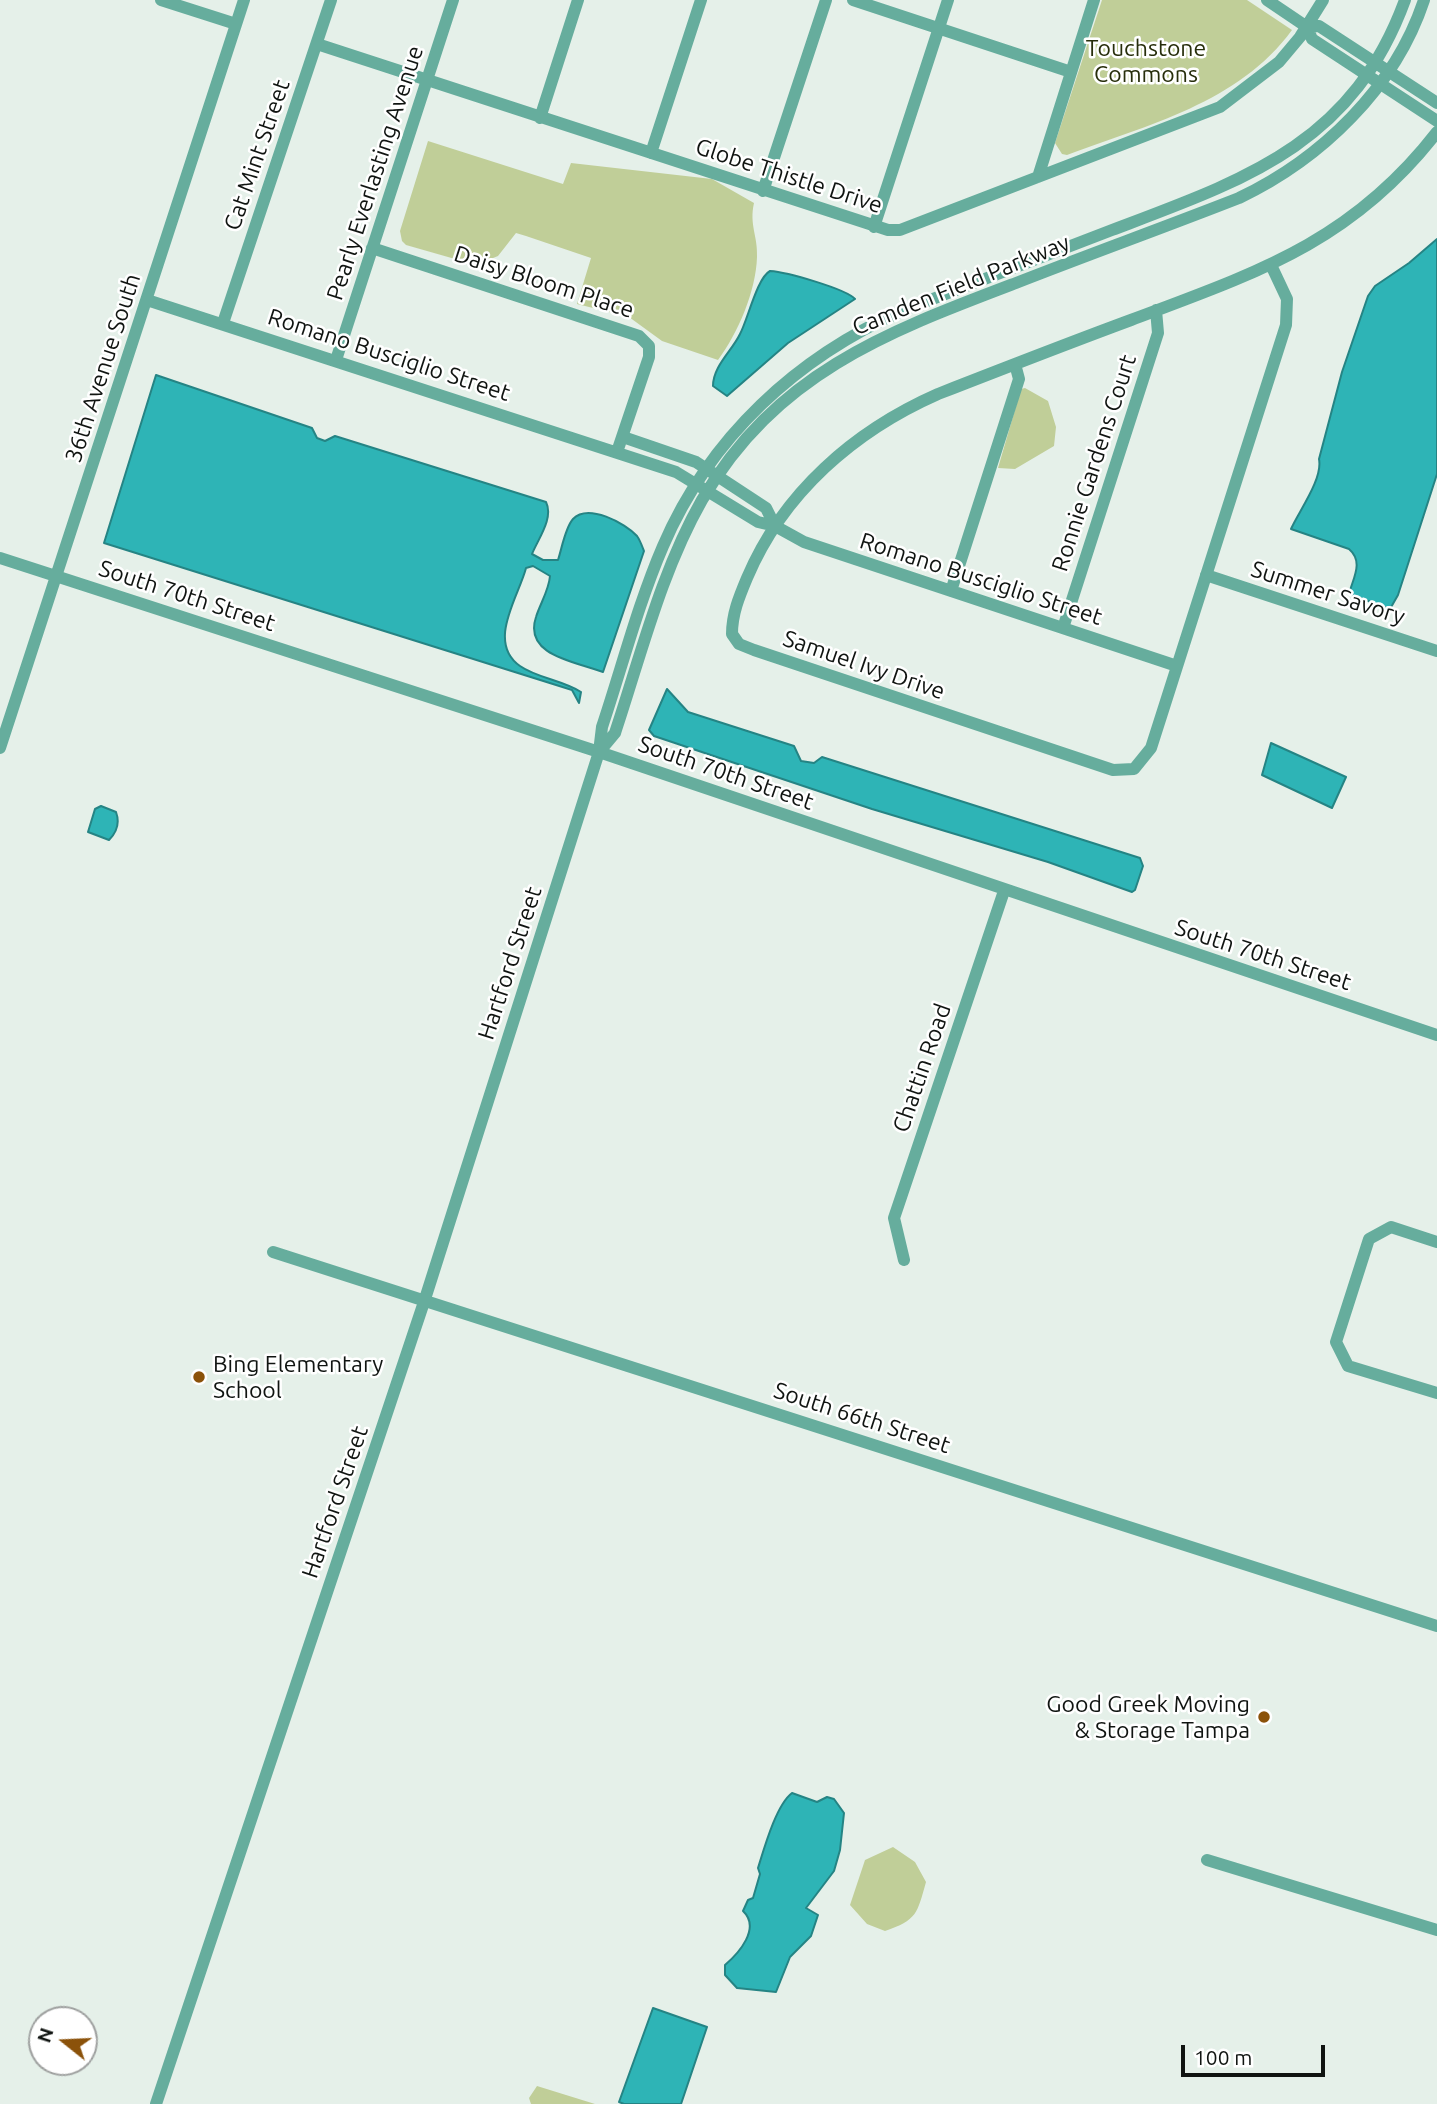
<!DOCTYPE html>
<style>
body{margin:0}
#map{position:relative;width:1437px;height:2104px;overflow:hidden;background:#e5f0e9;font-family:Ubuntu,sans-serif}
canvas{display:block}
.north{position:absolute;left:28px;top:2006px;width:70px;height:70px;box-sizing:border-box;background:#fff;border:2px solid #9fa1a0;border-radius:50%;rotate:288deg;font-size:19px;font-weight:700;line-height:28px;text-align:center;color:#101411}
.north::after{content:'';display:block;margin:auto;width:24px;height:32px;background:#8b520a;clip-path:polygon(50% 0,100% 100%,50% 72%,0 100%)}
.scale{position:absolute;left:1181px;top:2045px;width:144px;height:32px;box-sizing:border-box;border:4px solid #101411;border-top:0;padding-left:9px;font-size:21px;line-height:24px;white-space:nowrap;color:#101411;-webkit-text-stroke:5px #fff;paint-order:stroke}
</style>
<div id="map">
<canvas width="1437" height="2104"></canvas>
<div class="north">N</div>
<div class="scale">100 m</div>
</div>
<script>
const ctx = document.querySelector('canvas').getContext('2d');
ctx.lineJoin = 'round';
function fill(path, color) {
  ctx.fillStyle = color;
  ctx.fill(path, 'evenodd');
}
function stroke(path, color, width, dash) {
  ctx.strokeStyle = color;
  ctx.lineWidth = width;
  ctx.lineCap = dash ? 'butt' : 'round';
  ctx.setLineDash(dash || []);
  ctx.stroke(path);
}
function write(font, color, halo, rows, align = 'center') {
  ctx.font = font + ' Ubuntu,sans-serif';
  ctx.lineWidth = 5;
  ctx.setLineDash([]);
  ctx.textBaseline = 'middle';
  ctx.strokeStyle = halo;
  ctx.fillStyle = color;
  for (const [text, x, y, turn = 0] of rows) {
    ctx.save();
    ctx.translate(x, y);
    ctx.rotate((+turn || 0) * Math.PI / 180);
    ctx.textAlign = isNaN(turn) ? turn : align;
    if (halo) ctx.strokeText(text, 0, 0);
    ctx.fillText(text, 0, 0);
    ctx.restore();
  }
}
const green = new Path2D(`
 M1102 0H1247L1292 30C1239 103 1147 125 1067 155L1062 154 1055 143Z
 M428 141 563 184 571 163 712 179 754 203C749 225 758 236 757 257 756 291 738 333 718 360L662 341 629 317 577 304 591 258 526 236 516 233 498 256 476 265 406 245 402 241 400 231Z
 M1025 388 1048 401 1056 427 1054 446 1015 469 998 468 1021 389Z
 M893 1847 915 1862 926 1882C917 1914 917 1920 885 1931L867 1924 850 1905 865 1860Z
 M537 2086 595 2104H531L529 2098Z`);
const water = new Path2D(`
 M1437 239V474L1398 595 1390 609 1349 594C1353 578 1364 562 1349 549L1291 529C1299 511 1323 479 1319 459L1342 372 1368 296 1375 286 1409 263Z
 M770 271C787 272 846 289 855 299L788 343 727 396 713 386C713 366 732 351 740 334 748 319 757 278 770 271Z
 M156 375 312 428 317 438 325 441 335 436 546 502C554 518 538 539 532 554L543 560H558C562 548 565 528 573 519 588 503 625 523 637 536 640 540 642 546 644 551L603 672C577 662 523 656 536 617 540 604 549 590 550 576L533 566 526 568C519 596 486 642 520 666 537 678 562 680 581 692L579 703 572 690 104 543Z
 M667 689 688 712 794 746 801 761 814 763 822 757 1140 858 1143 866 1135 890 1132 892 1048 862 872 809 654 736 649 730Z
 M1271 743 1346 777 1332 808 1262 775Z
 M101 806 116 812C120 823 117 832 109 840L88 832 95 809Z
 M792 1793 817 1802 827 1797 834 1799 844 1813 840 1850 834 1871 806 1908 818 1915 811 1936 790 1957 776 1992 737 1988 725 1975V1965C739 1953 761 1928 743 1911L748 1900 753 1898 760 1874 758 1868C764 1849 776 1805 792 1793Z
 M653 2008 707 2027 681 2104H624L619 2102Z`);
const minor = new Path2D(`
 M161 0 236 24
 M853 0 1071 72
 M1267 0 1307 27 1312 39 1437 121
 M1307 27 1319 26 1437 103
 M317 44 888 230H900L1220 107 1279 62 1300 37 1323 0
 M540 118 578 0
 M651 153 701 0
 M1038 177 1094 0
 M763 191 826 0
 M874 227 948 0
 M372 248 639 336 649 346V357L617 452
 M1271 265 1287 299 1286 325 1151 748 1134 769 1113 770 754 650 739 644 732 634C732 614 739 597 747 578 783 493 854 431 938 394 1002 369 1066 344 1131 320 1256 273 1352 242 1437 132
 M147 300 676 472 758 522 775 526 804 542 1177 666
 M223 323 331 0
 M336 360 453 0
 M623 437 696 462 766 508 775 526
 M0 558 599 752 1437 1035
 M1206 575 1437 651
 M951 591 1019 379 1015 364
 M1063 628 1158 333 1156 310
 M0 748 244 0
 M600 751 615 733C641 655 661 572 702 500 776 373 887 332 1016 283 1090 254 1165 227 1239 198 1321 159 1395 88 1424 0
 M1437 1242 1391 1227 1369 1239 1336 1342 1348 1366 1437 1393
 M273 1252 1437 1626
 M904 1260 894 1218 1004 891
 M1207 1860 1437 1930
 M156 2104 425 1299 599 752 602 727C622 667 638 604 663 546 710 437 797 357 904 310 973 283 1043 257 1112 230 1244 180 1352 145 1405 0`);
const markers = [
 [199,1377,7,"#8b520a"],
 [1264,1717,7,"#8b520a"]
];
const parkNames = [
 ["Touchstone",1146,48],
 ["Commons",1146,74]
];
const streetNames = [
 ["Cat Mint Street",257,155,-71],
 ["Pearly Everlasting Avenue",375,173,-72],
 ["Globe Thistle Drive",789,176,18],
 ["Daisy Bloom Place",544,282,18],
 ["Camden Field Parkway",961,285,-22],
 ["Romano Busciglio Street",389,355,18],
 ["36th Avenue South",103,368,-72],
 ["Ronnie Gardens Court",1094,463,-72],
 ["Romano Busciglio Street",981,579,18],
 ["Summer Savory",1328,593,18],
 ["South 70th Street",187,596,18],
 ["Samuel Ivy Drive",864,665,19],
 ["South 70th Street",726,773,19],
 ["South 70th Street",1263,955,18],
 ["Hartford Street",510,963,-72],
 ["Chattin Road",922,1068,-71],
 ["South 66th Street",862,1418,18],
 ["Hartford Street",335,1502,-71]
];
const poiNames = [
 ["Bing Elementary",213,1364],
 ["School",213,1390],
 ["Good Greek Moving",1250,1704,"right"],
 ["& Storage Tampa",1250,1730,"right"]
];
fill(green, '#c0ce98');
fill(water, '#2eb4b6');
stroke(water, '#258484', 2);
stroke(minor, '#66ad9d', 12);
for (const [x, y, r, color] of markers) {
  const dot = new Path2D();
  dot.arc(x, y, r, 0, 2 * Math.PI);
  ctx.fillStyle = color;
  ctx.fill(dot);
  stroke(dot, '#fff', 2.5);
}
write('23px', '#272e0b', '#fff', parkNames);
write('23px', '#101411', '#fff', streetNames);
write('23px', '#101411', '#fff', poiNames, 'left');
</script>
